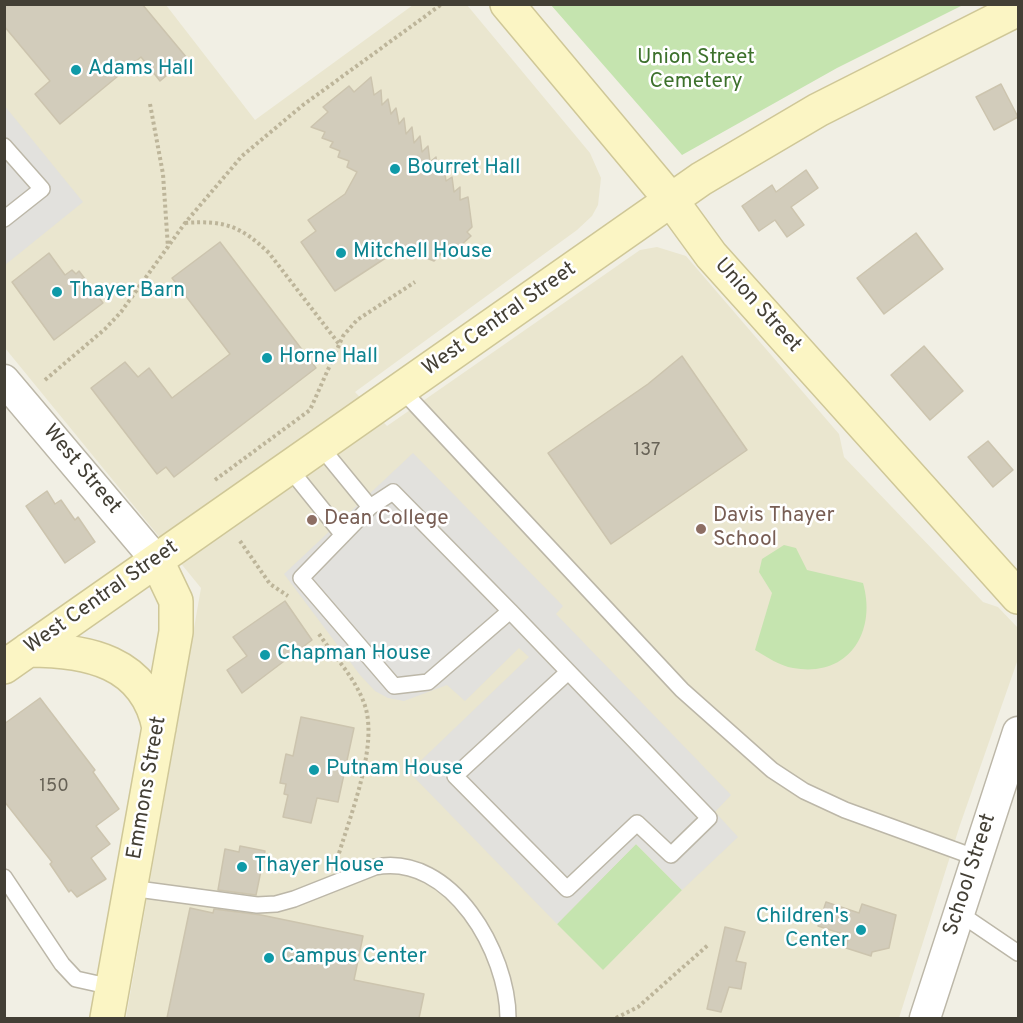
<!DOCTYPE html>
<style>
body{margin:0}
#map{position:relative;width:1023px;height:1023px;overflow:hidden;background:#f1efe4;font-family:Overpass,sans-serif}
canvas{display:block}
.frame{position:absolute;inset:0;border:6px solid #433f35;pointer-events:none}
</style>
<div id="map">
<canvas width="1023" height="1023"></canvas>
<div class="frame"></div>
</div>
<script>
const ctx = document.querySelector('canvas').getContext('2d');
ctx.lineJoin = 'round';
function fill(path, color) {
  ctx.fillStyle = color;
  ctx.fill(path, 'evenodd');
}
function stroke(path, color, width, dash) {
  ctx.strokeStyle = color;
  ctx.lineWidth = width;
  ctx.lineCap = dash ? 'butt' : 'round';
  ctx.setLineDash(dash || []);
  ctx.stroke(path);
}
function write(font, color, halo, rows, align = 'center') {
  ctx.font = font + ' Overpass,sans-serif';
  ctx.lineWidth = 5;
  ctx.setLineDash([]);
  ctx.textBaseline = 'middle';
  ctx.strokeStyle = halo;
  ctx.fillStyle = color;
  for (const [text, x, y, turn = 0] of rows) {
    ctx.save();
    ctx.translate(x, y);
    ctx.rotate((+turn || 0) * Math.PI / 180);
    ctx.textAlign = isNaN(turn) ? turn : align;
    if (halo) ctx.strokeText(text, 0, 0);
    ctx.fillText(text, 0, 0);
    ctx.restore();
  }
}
const education = new Path2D(`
 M4 5H166L255 120 413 5H467L590 153 601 178 598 205 592 216 577 230 355 392 387 426 640 250 657 247 686 256 839 434 844 457 983 602 998 607 1018 628V659L960 825 899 1018H126L201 588 5 348Z`);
const green = new Path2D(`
 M551 5H963L837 68 682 155Z
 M784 545 796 548 807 570 863 583C877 632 849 678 793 668 780 666 767 657 755 650L772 593 759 572 762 559Z
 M636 844 682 890 603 970 557 924Z`);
const parking = new Path2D(`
 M4 105 83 202 5 265H4Z
 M413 453 563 606 556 614 731 795 715 812 738 837 682 890 636 844 557 924 409 772 529 657 519 648 465 701 447 685 404 701 388 698 375 691 360 675 284 574Z`);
const building = new Path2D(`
 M4 4H142L187 58 160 81 141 57 60 124 35 94 50 81 4 26Z
 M371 77 374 95 381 90 382 105 388 99 391 114 396 108 399 124 404 118 406 134 412 127 414 143 420 136 422 152 428 146 430 162 436 157 438 171 444 167 446 181 452 177 454 192 460 187V200L468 197 472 227 467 232 471 236 447 258 442 253 434 261 401 248 335 291 301 242 316 231 308 220 345 194 357 172 347 167 349 161 338 157 340 151 330 147 333 142 322 138 325 132 311 127 328 112 323 107 349 86 354 92Z
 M1001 84 1018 117 994 130 976 97Z
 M806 170 818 188 791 207 804 225 787 237 775 220 759 231 742 206 772 185 776 192Z
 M916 233 943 269 884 314 857 278Z
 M220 242 316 368 174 477 166 467 157 474 91 388 125 362 138 377 149 368 172 398 230 354 172 278Z
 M49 253 65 275 72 270 76 274 79 271 103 303 54 340 12 282Z
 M924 346 963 391 930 420 891 375Z
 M682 356 747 450 611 544 548 453 648 384Z
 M988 441 1013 470 993 487 968 457Z
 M47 491 55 504 61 500 75 520 78 517 95 542 65 563 26 506Z
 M285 601 312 640 242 693 227 670 247 656 233 637Z
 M40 698 95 770 93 772 119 809 96 826 110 844 91 858 106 879 77 897 71 890 69 892 50 864 52 862 4 801V724Z
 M301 717 354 728 338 802 317 798 311 823 283 817 288 795 284 794 286 784 280 783 286 754 293 756Z
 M240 846 265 851 256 895 218 890 225 849 239 852Z
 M826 902 859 913 862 904 896 915 889 948 872 952 871 956 846 948 849 936 818 926Z
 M190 908 213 913 214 909 261 915 363 936 354 980 424 994 419 1018H167Z
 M725 927 745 932 736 961 746 963 741 989 729 987 721 1012 707 1009Z`);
const path = new Path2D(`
 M150 104 163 174 168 248
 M185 223C224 220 241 226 269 253L339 344
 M45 380 105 329 121 312 185 223 242 156 303 105 442 4
 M215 480 310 410 343 336 357 320 415 282
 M240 541 270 584 288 596
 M319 634C334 656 355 678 364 703 380 744 349 818 337 860
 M616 1018 638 1007 708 945`);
const service = new Path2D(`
 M4 146 42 189 4 219
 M401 389 682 690 772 770 804 791 845 810 977 858
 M320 446 370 507
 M289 468 343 535
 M510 611 393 492 370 507 301 578 394 686 428 682 510 611 709 818 671 855 637 823 567 889 455 776 568 672
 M4 877 62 964 76 979 112 987
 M130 888 257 905 276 904 294 899 375 867C452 852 508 954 508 1018
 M959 913 1018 953`);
const minor = new Path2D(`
 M4 380 157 561
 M925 1018 1018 732`);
const secondary = new Path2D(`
 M507 4 671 200 711 255 1018 597
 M28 650C87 650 146 661 159 728
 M4 667 701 179 818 110 1018 9
 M107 1018 176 632V601L157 561`);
const markers = [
 [76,70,6,"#0f9aa8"],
 [395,169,6,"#0f9aa8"],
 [341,253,6,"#0f9aa8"],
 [57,292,6,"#0f9aa8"],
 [267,358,6,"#0f9aa8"],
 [312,520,6,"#8d6e63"],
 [701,529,6,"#8d6e63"],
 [265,655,6,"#0f9aa8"],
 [314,770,6,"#0f9aa8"],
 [242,867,6,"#0f9aa8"],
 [861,930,6,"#0f9aa8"],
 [269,958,6,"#0f9aa8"]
];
const numberNames = [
 ["137",647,451],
 ["150",54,787]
];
const parkNames = [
 ["Union Street",696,59],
 ["Cemetery",696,83]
];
const cultureNames = [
 ["Adams Hall",88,70],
 ["Bourret Hall",407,169],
 ["Mitchell House",353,253],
 ["Thayer Barn",69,292],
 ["Horne Hall",279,358],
 ["Chapman House",277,655],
 ["Putnam House",326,770],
 ["Thayer House",254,867],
 ["Children's",849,918,"right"],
 ["Center",849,942,"right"],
 ["Campus Center",281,958]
];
const streetNames = [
 ["Union Street",757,306,48],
 ["West Central Street",500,320,-35],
 ["West Street",81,470,50],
 ["West Central Street",102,598,-35],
 ["Emmons Street",148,788,-80],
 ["School Street",971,875,-72]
];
const educationNames = [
 ["Davis Thayer",713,517],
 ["School",713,541],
 ["Dean College",324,520]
];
fill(education, '#eae6cf');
fill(green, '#c5e4af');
fill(parking, '#e2e1dd');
fill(building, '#d2ccbb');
stroke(building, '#ccc4ae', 1.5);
stroke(service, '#bcb7a8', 18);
stroke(minor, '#bcb7a8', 33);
stroke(secondary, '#cfc797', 36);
stroke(path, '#bdb59a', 4, [3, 3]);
stroke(service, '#fff', 15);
stroke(minor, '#fff', 30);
stroke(secondary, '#fbf5c4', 33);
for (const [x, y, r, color] of markers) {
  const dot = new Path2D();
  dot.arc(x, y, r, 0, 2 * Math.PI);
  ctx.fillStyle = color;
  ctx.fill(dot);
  stroke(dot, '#fff', 2);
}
write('18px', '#676256', null, numberNames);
write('21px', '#3d712c', '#fff', parkNames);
write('21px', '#0d838f', '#fff', cultureNames, 'left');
write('21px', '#433f35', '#fff', streetNames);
write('21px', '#785e54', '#fff', educationNames, 'left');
</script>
